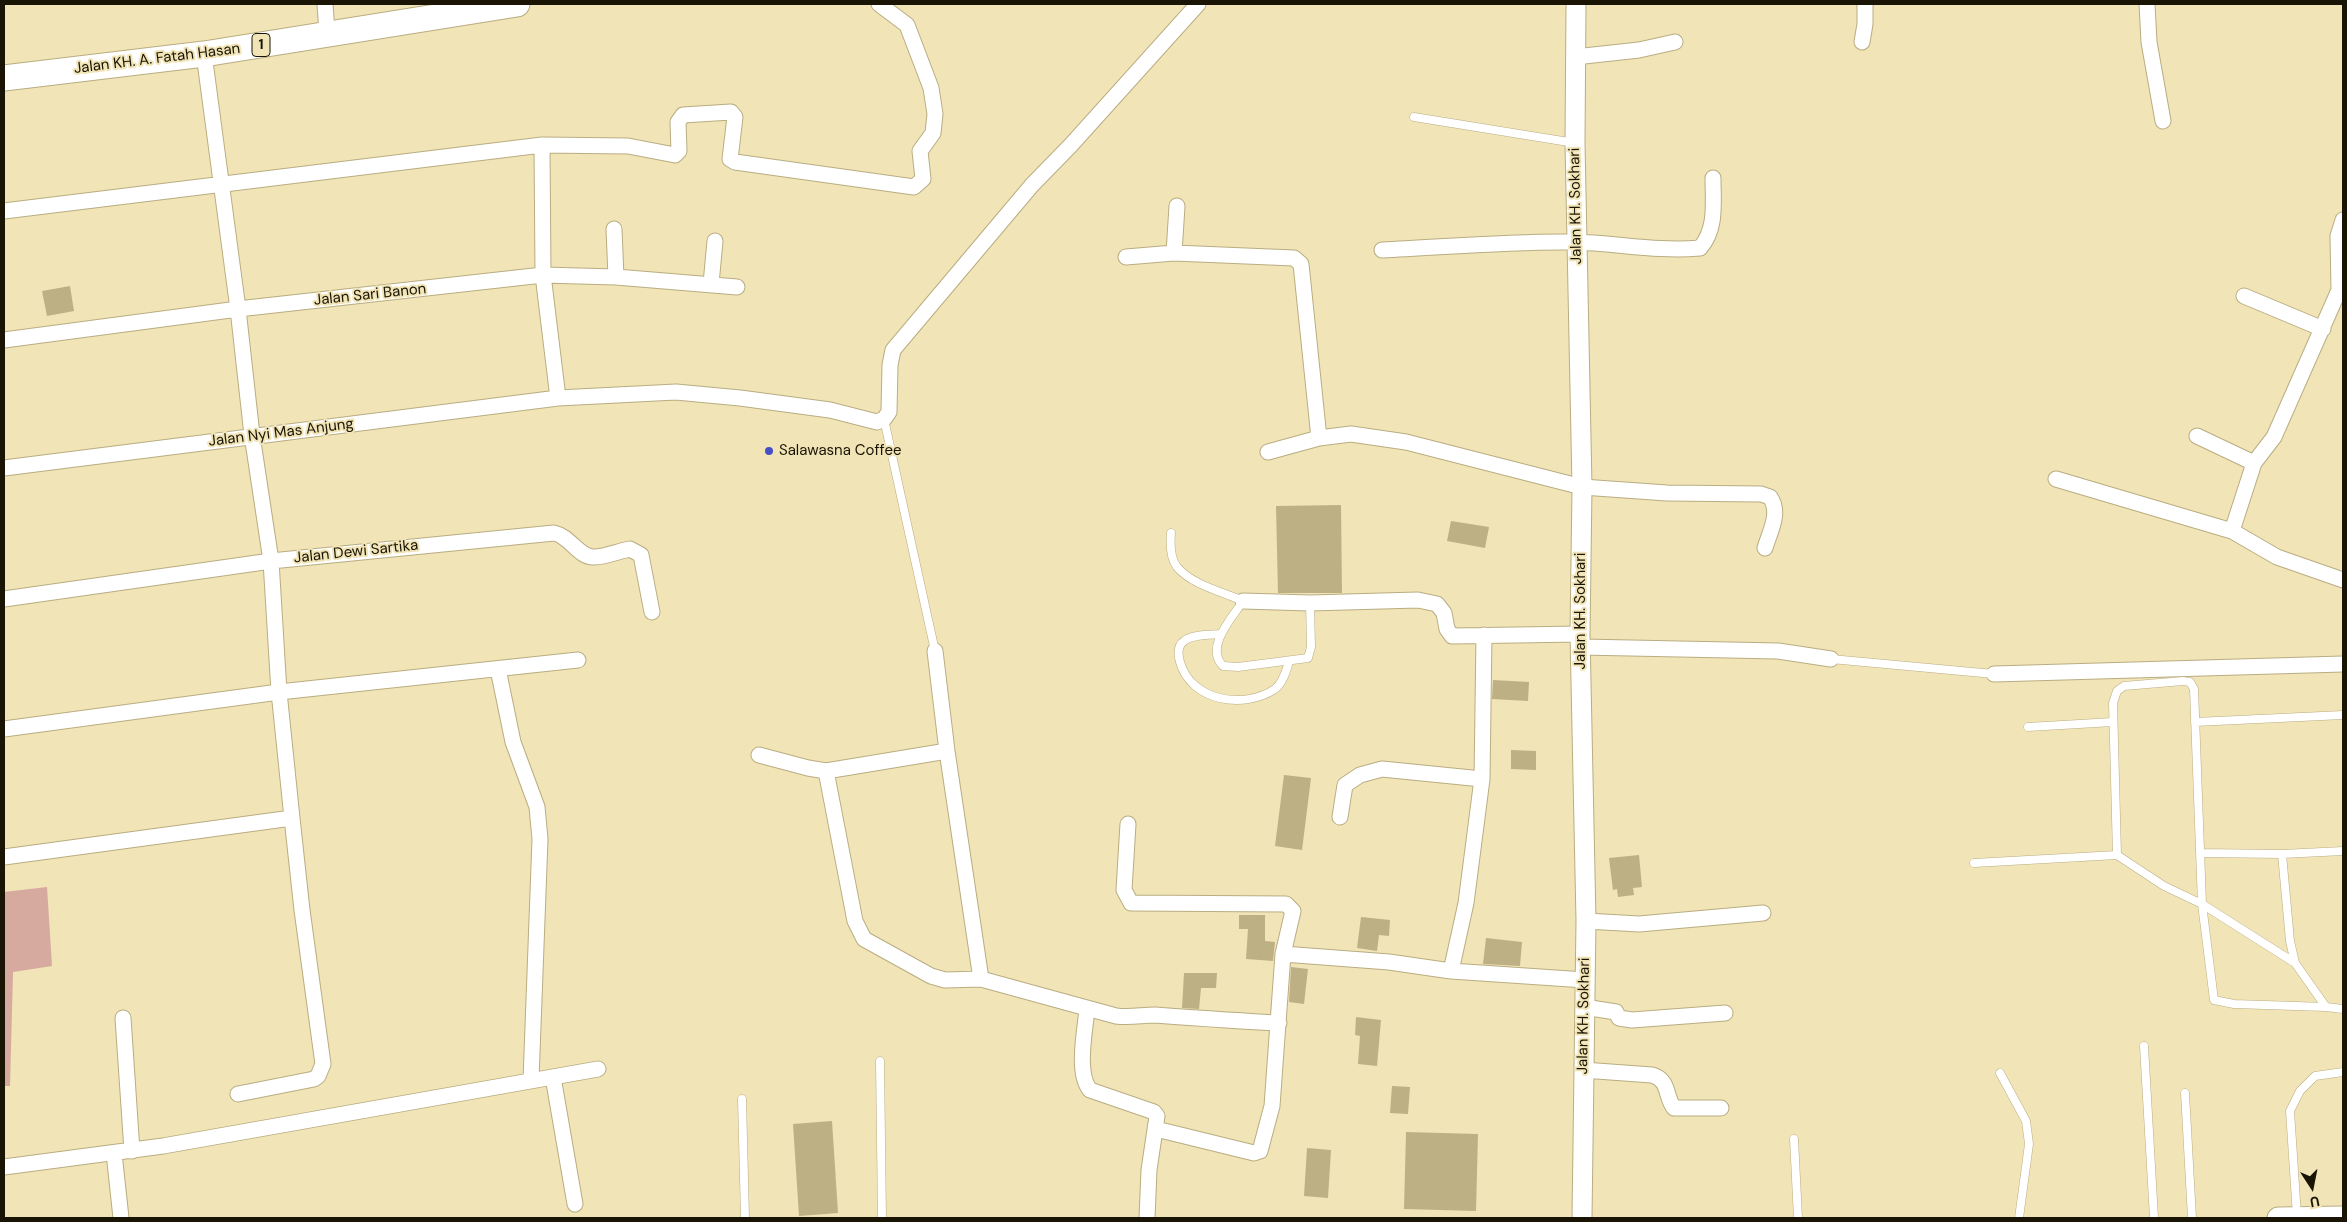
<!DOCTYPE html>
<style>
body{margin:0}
#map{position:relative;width:2347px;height:1222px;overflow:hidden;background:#f1e4b7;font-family:"DM Sans",sans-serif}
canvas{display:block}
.frame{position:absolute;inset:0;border:5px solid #191404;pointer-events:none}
.north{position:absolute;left:2287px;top:1162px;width:50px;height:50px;-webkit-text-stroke:4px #f1e4b7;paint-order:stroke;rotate:169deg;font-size:14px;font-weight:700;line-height:20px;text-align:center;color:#191404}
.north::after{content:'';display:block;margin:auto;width:18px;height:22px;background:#191404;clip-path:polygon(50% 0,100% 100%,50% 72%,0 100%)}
</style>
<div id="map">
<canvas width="2347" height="1222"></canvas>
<div class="frame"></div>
<div class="north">U</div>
</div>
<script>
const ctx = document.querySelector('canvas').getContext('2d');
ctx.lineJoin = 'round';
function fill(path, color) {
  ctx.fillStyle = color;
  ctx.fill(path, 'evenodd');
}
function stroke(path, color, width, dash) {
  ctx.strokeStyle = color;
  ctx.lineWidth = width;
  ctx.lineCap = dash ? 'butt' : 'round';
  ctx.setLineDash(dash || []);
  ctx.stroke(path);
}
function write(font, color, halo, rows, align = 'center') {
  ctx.font = font + ' "DM Sans",sans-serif';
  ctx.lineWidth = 4;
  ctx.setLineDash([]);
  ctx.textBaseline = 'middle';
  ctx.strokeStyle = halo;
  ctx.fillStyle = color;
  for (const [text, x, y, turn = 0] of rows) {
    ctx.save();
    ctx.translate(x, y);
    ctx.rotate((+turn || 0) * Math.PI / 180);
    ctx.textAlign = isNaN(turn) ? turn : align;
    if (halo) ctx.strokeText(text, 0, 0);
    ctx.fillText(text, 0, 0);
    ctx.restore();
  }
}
const green = new Path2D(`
 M47 887 52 966 13 972 10 1086H4V892Z`);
const building = new Path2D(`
 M70 286 74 311 47 316 42 291Z
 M1341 505 1342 593H1278L1276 506Z
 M1451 521 1489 527 1485 548 1447 541Z
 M1493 680 1529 682 1528 701 1492 699Z
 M1511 750 1536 751V770L1511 769Z
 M1284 775 1311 778 1302 850 1275 846Z
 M1639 855 1642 887 1633 888 1634 895 1618 897 1617 889 1613 890 1609 858Z
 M1239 915H1265V941L1275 942 1273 961 1246 959 1248 929H1239Z
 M1361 917 1390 920 1389 936 1379 935 1377 951 1357 948Z
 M1486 938 1522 942 1520 966 1483 964Z
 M1291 967 1308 969 1304 1004 1289 1002Z
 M1184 973H1217L1216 988H1201L1199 1009 1182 1008Z
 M1356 1017 1381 1020 1377 1066 1358 1064 1360 1036 1355 1035Z
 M1392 1086 1410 1087 1408 1114 1390 1113Z
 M832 1121 838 1213 799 1216 793 1124Z
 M1406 1132 1478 1134 1476 1211 1404 1209Z
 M1307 1148 1331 1150 1328 1198 1304 1196Z`);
const service = new Path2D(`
 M1414 117 1575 143
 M884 419 935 651
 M1171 533C1170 545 1170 558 1177 567 1192 585 1223 592 1243 601 1233 617 1204 647 1223 666L1238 667 1308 658 1311 647 1310 603
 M1221 634C1211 635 1192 634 1184 641 1177 646 1178 655 1180 662 1191 701 1243 710 1275 689 1283 683 1286 671 1289 662
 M1831 659 1994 674
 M2195 722 2343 715
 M2028 727 2113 722
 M2201 853 2282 854 2290 941 2295 963 2326 1007 2343 1009
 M2282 854 2343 851
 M1974 863 2117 855
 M2295 963 2202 904 2164 886 2117 855 2113 703 2117 691 2124 686 2183 681 2190 682 2194 689 2202 904 2214 1000 2234 1004 2326 1007
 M2144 1046 2154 1218
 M880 1061 882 1218
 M2000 1073 2026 1121 2029 1144 2019 1218
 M2185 1093 2192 1218
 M742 1099 745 1218
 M1794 1139 1798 1218
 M2297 1216 2290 1111 2300 1091 2315 1076 2343 1072`);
const minor = new Path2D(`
 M325 4 327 33
 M2147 4 2149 42 2163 121
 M1862 42 1865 24V4
 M204 54 238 309 252 435 271 561 279 692 292 818 302 910 323 1064 318 1076 314 1079 238 1094
 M1575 57 1639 50 1675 42
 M542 145 543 275 558 398
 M4 211 542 145 628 146 675 155 679 151 678 122 683 115 731 112 735 117 730 159 735 162 914 187 923 179 920 151 933 133 935 114 931 88 907 25 879 4
 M614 229 616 277
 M1382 250C1446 247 1510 241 1574 242 1616 243 1658 252 1700 248 1717 229 1713 202 1713 178
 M1174 253 1177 206
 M1126 257 1174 253 1294 258 1301 264 1319 438
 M711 284 715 241
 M2244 296 2323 329
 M4 340 238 309 543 275 616 277 737 287
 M2197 436 2254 463
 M1268 452 1319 438 1351 434 1406 442 1582 487 1667 493 1761 494 1770 497C1781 513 1770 531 1765 548
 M4 468 558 398 676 392 740 398 830 410 877 422 884 419 889 412 890 365 893 350 1032 185 1071 145 1198 4
 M2056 479 2232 531 2277 557 2343 580
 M2232 531 2254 463 2274 437 2339 290 2338 236 2343 220
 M4 599 271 561 554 533C570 536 579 558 594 557 605 557 619 551 630 549L641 555 652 612
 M1243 601 1310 603 1418 600 1437 604 1444 613 1447 629 1452 636 1580 634
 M1581 647 1778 651 1831 659
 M935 651 947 751 981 979
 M498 669 513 742 537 807 540 839 531 1080
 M1994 674 2343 664
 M4 729 279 692 578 660
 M759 755 808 768 826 771 947 751
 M826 771 855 921 864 939 931 976 945 980 981 979 1116 1016C1130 1018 1142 1015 1155 1015 1196 1018 1238 1021 1279 1023
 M1340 817 1345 785 1360 775 1382 769 1482 779
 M1128 824 1124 890 1131 903 1286 904 1293 911 1283 954 1272 1106 1260 1151 1254 1153 1156 1129
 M4 857 292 818
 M1586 921 1639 924 1763 913
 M1283 954 1389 962 1451 971 1585 980
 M1451 971 1466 903 1482 779 1484 635
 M1584 1007 1616 1012 1619 1018 1632 1020 1725 1013
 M1087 1009C1085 1031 1076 1073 1090 1090L1154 1112 1157 1116 1149 1170 1147 1218
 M123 1018 132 1151
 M1583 1070 1652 1075C1670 1080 1665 1097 1674 1108H1721
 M553 1077 575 1204
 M114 1153 121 1218
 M4 1167 163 1146 598 1069`);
const tertiary = new Path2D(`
 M1576 4 1575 143 1582 487 1580 634 1586 921 1582 1218`);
const secondary = new Path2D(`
 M2278 1218 2343 1217`);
const trunk = new Path2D(`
 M4 78 204 54 517 4`);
const markers = [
 [769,451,5,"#4650c5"]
];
const shields = [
 [261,45,18]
];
const shieldNames = [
 ["1",261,45]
];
const streetNames = [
 ["Jalan KH. A. Fatah Hasan",157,59,-7],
 ["Jalan KH. Sokhari",1576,206,-91],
 ["Jalan Sari Banon",370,295,-6],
 ["Jalan Nyi Mas Anjung",281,433,-7],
 ["Jalan Dewi Sartika",356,552,-6],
 ["Jalan KH. Sokhari",1581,611,-90],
 ["Jalan KH. Sokhari",1584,1016,-89]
];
const poiNames = [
 ["Salawasna Coffee",779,451]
];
fill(green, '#d6aa9f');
fill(building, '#bdb085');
stroke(service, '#b9ad81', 9);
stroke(minor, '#b9ad81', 17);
stroke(tertiary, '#b9ad81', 21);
stroke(secondary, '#b9ad81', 23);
stroke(trunk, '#b9ad81', 27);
stroke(service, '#fff', 8);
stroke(minor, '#fff', 15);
stroke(tertiary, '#fff', 19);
stroke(secondary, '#fff', 21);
stroke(trunk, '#fff', 25);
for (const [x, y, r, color] of markers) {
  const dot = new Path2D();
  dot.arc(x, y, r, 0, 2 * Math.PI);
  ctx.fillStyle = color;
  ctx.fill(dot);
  stroke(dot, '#f1e4b7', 2);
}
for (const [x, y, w] of shields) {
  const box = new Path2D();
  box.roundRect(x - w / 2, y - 11.5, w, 23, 4);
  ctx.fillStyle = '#f1e4b7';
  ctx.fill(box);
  stroke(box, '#191404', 1);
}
write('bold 14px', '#191404', null, shieldNames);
write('15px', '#191404', '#f1e4b7', streetNames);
write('15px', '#191404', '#f1e4b7', poiNames, 'left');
</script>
